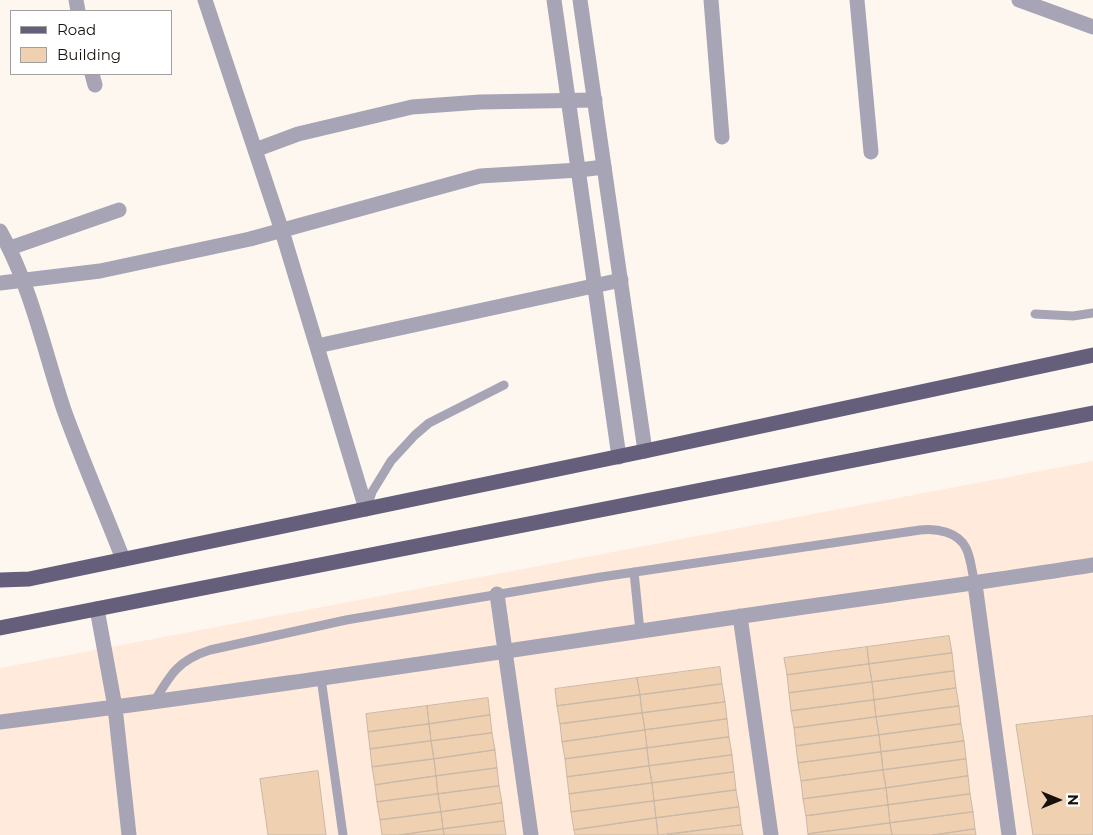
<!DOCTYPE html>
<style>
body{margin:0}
#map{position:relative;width:1093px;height:835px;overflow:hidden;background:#fef7ef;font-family:Montserrat,sans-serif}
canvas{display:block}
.legend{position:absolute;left:10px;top:10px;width:162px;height:65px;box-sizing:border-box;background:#fff;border:1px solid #a2a09d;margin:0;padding:6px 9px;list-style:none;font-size:15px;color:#17110b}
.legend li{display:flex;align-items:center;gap:10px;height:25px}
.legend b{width:25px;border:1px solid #a2a09d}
.north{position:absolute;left:1033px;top:775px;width:50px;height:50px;-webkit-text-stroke:4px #fff;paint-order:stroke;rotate:90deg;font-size:14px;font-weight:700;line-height:20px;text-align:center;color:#17110b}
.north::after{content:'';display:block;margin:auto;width:18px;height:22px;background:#17110b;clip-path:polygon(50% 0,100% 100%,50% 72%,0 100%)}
</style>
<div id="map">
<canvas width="1093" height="835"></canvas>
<ul class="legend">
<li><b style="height:6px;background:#655f7b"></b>Road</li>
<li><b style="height:14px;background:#efd1b1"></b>Building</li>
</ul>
<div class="north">N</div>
</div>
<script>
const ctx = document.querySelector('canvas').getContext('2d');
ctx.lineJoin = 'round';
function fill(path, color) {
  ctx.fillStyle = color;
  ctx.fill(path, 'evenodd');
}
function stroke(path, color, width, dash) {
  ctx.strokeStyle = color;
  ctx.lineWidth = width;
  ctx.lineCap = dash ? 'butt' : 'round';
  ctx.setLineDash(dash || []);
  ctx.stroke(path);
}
const commercial = new Path2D(`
 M1093 461V835H0V668Z`);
const building = new Path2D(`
 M949 636 952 653 869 664 867 647Z
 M867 647 869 664 787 675 784 658Z
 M952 653 954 671 872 682 869 664Z
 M869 664 872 682 789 693 787 675Z
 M720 667 722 684 640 695 637 678Z
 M954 671 956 688 874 700 872 682Z
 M637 678 640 695 557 706 555 689Z
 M872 682 874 700 791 711 789 693Z
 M722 684 725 702 642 713 640 695Z
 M956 688 959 706 876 717 874 700Z
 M640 695 642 713 560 724 557 706Z
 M488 698 490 715 429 724 427 706Z
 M874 700 876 717 794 728 791 711Z
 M725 702 727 719 645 730 642 713Z
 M427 706 429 724 368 732 366 714Z
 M959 706 961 724 879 735 876 717Z
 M642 713 645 730 562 742 560 724Z
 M490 715 492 733 431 741 429 724Z
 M1093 716V835H1033L1016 725Z
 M876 717 879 735 796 746 794 728Z
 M727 719 729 737 647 748 645 730Z
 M429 724 431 741 370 749 368 732Z
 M961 724 964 741 881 752 879 735Z
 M645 730 647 748 565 759 562 742Z
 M492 733 495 750 434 759 431 741Z
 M879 735 881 752 798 763 796 746Z
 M729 737 732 755 649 766 647 748Z
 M431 741 434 759 372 767 370 749Z
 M964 741 966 759 883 770 881 752Z
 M647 748 649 766 567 777 565 759Z
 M495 750 497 768 436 776 434 759Z
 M881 752 883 770 801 781 798 763Z
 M732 755 734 772 652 783 649 766Z
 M434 759 436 776 375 785 372 767Z
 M966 759 968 776 886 788 883 770Z
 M649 766 652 783 569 794 567 777Z
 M497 768 499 786 438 794 436 776Z
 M883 770 886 788 803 799 801 781Z
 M318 771 326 835H268L260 779Z
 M734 772 736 790 654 801 652 783Z
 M436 776 438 794 377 802 375 785Z
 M968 776 970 794 888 805 886 788Z
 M652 783 654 801 571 812 569 794Z
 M499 786 502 803 441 812 438 794Z
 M886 788 888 805 806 816 803 799Z
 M736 790 739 807 656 818 654 801Z
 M438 794 441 812 380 820 377 802Z
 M970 794 973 812 890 823 888 805Z
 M654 801 656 818 574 830 571 812Z
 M502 803 504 821 443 829 441 812Z
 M888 805 890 823 808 834 806 816Z
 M739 807 741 825 658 835 656 818Z
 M441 812 443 829 400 835H382L380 820Z
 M973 812 975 829 933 835H892L890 823Z
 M656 818 658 835H575L574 830Z
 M504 821 506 835H444L443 829Z
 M890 823 892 835H808V834Z
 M741 825 743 835H667Z
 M443 829 444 835H400Z
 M975 829 976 835H933Z`);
const service = new Path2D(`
 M1035 314 1073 316 1093 313
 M367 507 372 492 391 461 415 435 429 423 504 385
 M634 572 640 631
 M321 678 343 835
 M154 702C170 675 178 660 210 650L346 620 601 577 920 530C937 528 958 532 966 548 971 558 972 573 975 584`);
const minor = new Path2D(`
 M76 0 78 11
 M205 0 282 231 366 509
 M711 0 722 137
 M857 0 871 152
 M1019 0 1093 27
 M92 74 95 85
 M255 150 298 134 412 107 480 102 595 100
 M0 231C31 286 44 350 64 410 82 460 104 510 123 559
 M10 248 119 210
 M0 283 100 271 250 239 480 176 579 170 604 167
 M317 346 621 280
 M975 584 1009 835
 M497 594 531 835
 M97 609 115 707 129 835
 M740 616 771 835
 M0 722C246 691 491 653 736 617 855 599 974 584 1093 565`);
const tertiary = new Path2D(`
 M554 0 619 457
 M580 0 645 451`);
const primary = new Path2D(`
 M0 580 29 579 645 451 1093 355
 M0 628 1093 413`);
fill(commercial, '#ffeadb');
fill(building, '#efd1b1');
stroke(building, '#cab9a7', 1);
stroke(service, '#a7a4b5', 9);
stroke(minor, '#a7a4b5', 15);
stroke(tertiary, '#a7a4b5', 15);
stroke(primary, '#655f7b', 15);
</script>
